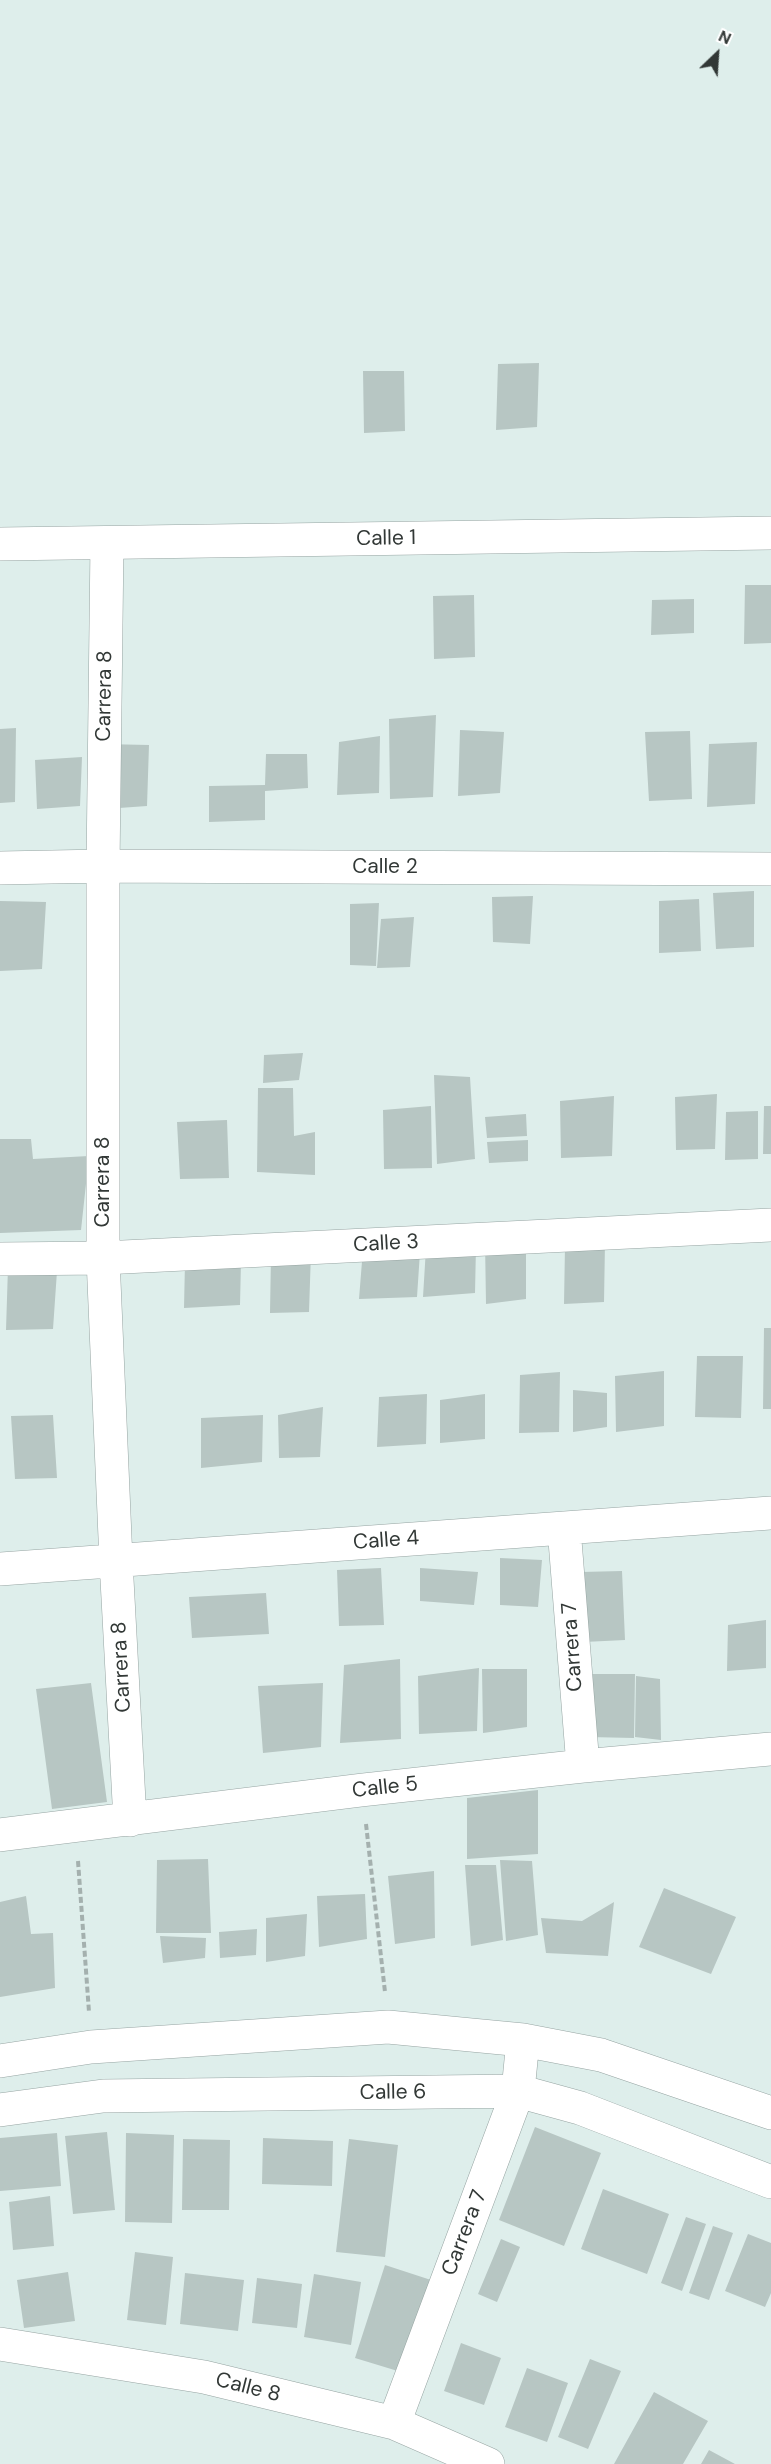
<!DOCTYPE html>
<style>
body{margin:0}
#map{position:relative;width:771px;height:2464px;overflow:hidden;background:#deeeeb;font-family:"DM Sans",sans-serif}
canvas{display:block}
.north{position:absolute;left:687px;top:24px;width:60px;height:60px;-webkit-text-stroke:4px #fff;paint-order:stroke;rotate:25deg;font-size:16px;font-weight:700;line-height:24px;text-align:center;color:#323836}
.north::after{content:'';display:block;margin:auto;width:21px;height:27px;background:#323836;clip-path:polygon(50% 0,100% 100%,50% 72%,0 100%)}
</style>
<div id="map">
<canvas width="771" height="2464"></canvas>
<div class="north">N</div>
</div>
<script>
const ctx = document.querySelector('canvas').getContext('2d');
ctx.lineJoin = 'round';
function fill(path, color) {
  ctx.fillStyle = color;
  ctx.fill(path, 'evenodd');
}
function stroke(path, color, width, dash) {
  ctx.strokeStyle = color;
  ctx.lineWidth = width;
  ctx.lineCap = dash ? 'butt' : 'round';
  ctx.setLineDash(dash || []);
  ctx.stroke(path);
}
function write(font, color, halo, rows, align = 'center') {
  ctx.font = font + ' "DM Sans",sans-serif';
  ctx.lineWidth = 4.5;
  ctx.setLineDash([]);
  ctx.textBaseline = 'middle';
  ctx.strokeStyle = halo;
  ctx.fillStyle = color;
  for (const [text, x, y, turn = 0] of rows) {
    ctx.save();
    ctx.translate(x, y);
    ctx.rotate((+turn || 0) * Math.PI / 180);
    ctx.textAlign = isNaN(turn) ? turn : align;
    if (halo) ctx.strokeText(text, 0, 0);
    ctx.fillText(text, 0, 0);
    ctx.restore();
  }
}
const building = new Path2D(`
 M539 363 537 427 496 430 498 364Z
 M363 371H404L405 431 364 433Z
 M745 585H771V643L744 644Z
 M474 595 475 657 434 659 433 596Z
 M694 599V633L651 635 652 600Z
 M436 715 433 797 390 799 389 719Z
 M16 728 15 802 0 803V729Z
 M460 730 504 732 500 793 458 796Z
 M690 731 692 799 649 801 645 732Z
 M380 736 379 793 337 795 339 742Z
 M757 742 755 804 707 807 709 744Z
 M103 744 149 745 147 806 105 809Z
 M266 754H307L308 788 265 791V820L209 822V786L265 785Z
 M82 757 80 806 37 809 35 760Z
 M754 891V947L716 949 713 893Z
 M533 896 530 944 493 942 492 897Z
 M699 899 701 951 659 953V901Z
 M0 901 46 902 42 969 0 971Z
 M379 903 376 966 350 965V904Z
 M414 917 410 967 377 968 381 919Z
 M303 1053 299 1080 263 1083 264 1055Z
 M434 1075 470 1077 475 1159 437 1164Z
 M258 1088H293L294 1136 315 1132V1175L257 1172Z
 M717 1094 715 1149 676 1150 675 1097Z
 M614 1096 612 1156 561 1158 560 1101Z
 M431 1106 432 1168 384 1169 383 1110Z
 M764 1106H771V1154H763Z
 M758 1111V1159L725 1160 726 1112Z
 M526 1114 527 1136 487 1138 485 1117Z
 M227 1120 229 1178 180 1179 177 1122Z
 M0 1139H31L33 1159 89 1156 81 1230 0 1233Z
 M528 1140V1161L489 1163 487 1142Z
 M526 1238V1299L486 1304 485 1241Z
 M605 1242 604 1302 564 1304 565 1246Z
 M476 1246 475 1293 423 1297 426 1248Z
 M363 1249 420 1252 417 1297 359 1299Z
 M311 1252 309 1312 270 1313 271 1255Z
 M241 1261 240 1305 184 1308 185 1262Z
 M8 1267 57 1271 53 1329 6 1330Z
 M764 1328H771V1409H763Z
 M697 1356H743L741 1418 695 1417Z
 M664 1371V1426L616 1432 615 1376Z
 M560 1372 559 1432 519 1433 520 1375Z
 M573 1390 607 1393V1427L573 1432Z
 M427 1394 426 1444 377 1447 379 1397Z
 M485 1394V1439L440 1443V1400Z
 M323 1407 320 1457 279 1458 278 1415Z
 M53 1415 57 1478 15 1479 11 1416Z
 M263 1415 262 1462 201 1468V1418Z
 M500 1558 542 1560 538 1607 500 1605Z
 M381 1568 384 1625 339 1626 337 1570Z
 M420 1568 478 1572 474 1605 420 1601Z
 M622 1571 625 1640 584 1642 581 1572Z
 M266 1593 269 1634 192 1638 189 1597Z
 M766 1620V1668L727 1671 728 1625Z
 M400 1659 401 1739 340 1743 344 1665Z
 M479 1668 477 1731 419 1734 418 1676Z
 M482 1669H527V1727L483 1733Z
 M586 1674H635L634 1738 589 1737Z
 M636 1676 660 1679 661 1740 635 1737Z
 M91 1683 107 1802 52 1809 36 1689Z
 M323 1683 321 1747 263 1753 258 1686Z
 M538 1790V1854L467 1859V1798Z
 M208 1859 211 1933H156L157 1860Z
 M500 1860 532 1861 538 1935 506 1941Z
 M465 1865H496L503 1940 471 1946Z
 M434 1871 435 1938 395 1944 388 1876Z
 M664 1888 736 1917 711 1974 639 1947Z
 M365 1894 367 1939 319 1947 317 1896Z
 M26 1896 31 1934 53 1933 55 1988 0 1997V1902Z
 M614 1902 608 1956 546 1953 541 1918 582 1921Z
 M307 1914 305 1956 266 1962V1918Z
 M257 1929 256 1955 220 1958 219 1932Z
 M160 1936 206 1938 205 1958 163 1963Z
 M535 2127 601 2153 564 2246 499 2220Z
 M107 2132 115 2210 73 2214 65 2136Z
 M57 2133 61 2186 0 2191V2138Z
 M126 2133 174 2135 172 2223 125 2222Z
 M263 2138 333 2141 332 2186 262 2184Z
 M183 2139 230 2140 229 2210H182Z
 M349 2139 398 2145 385 2257 336 2252Z
 M603 2189 669 2214 647 2274 581 2249Z
 M50 2196 54 2246 13 2250 9 2202Z
 M686 2217 706 2224 682 2291 661 2283Z
 M713 2226 733 2233 709 2300 689 2293Z
 M748 2234 771 2243V2293L765 2307 725 2291Z
 M501 2239 520 2247 497 2302 478 2294Z
 M135 2252 173 2257 166 2325 127 2320Z
 M385 2265 431 2280 401 2372 355 2358Z
 M68 2272 75 2321 24 2328 17 2280Z
 M185 2273 244 2280 238 2331 180 2324Z
 M314 2274 361 2282 351 2345 304 2337Z
 M257 2278 302 2284 297 2328 252 2323Z
 M461 2343 501 2358 484 2405 444 2391Z
 M590 2359 621 2371 588 2449 558 2437Z
 M527 2368 568 2383 547 2442 505 2427Z
 M654 2392 708 2421 683 2464H614Z
 M709 2450 735 2464H701Z`);
const path = new Path2D(`
 M366 1824 385 1992
 M78 1861 89 2012`);
const minor = new Path2D(`
 M107 543 103 866V1258L116 1561 130 1820
 M0 544 771 533
 M0 868 103 866 771 869
 M0 1259 103 1258 771 1225
 M564 1528 583 1766
 M0 1569 771 1513
 M0 1835 362 1790 583 1766 771 1749
 M0 2061 91 2047 388 2027 523 2040 601 2055 771 2113
 M0 2110 103 2096 518 2091 580 2108 771 2182
 M0 2344 204 2377 394 2423 488 2464
 M394 2423 518 2091 523 2040`);
const streetNames = [
 ["Calle 1",386,539,-1],
 ["Carrera 8",105,696,-89],
 ["Calle 2",385,867],
 ["Carrera 8",103,1182,-90],
 ["Calle 3",386,1244,-3],
 ["Calle 4",386,1541,-4],
 ["Carrera 7",573,1647,-94],
 ["Carrera 8",122,1667,-93],
 ["Calle 5",385,1788,-6],
 ["Calle 6",393,2093,-1],
 ["Carrera 7",465,2233,-69],
 ["Calle 8",248,2388,14]
];
fill(building, '#b7c6c3');
stroke(minor, '#96a4a2', 34);
stroke(path, '#a4b0ae', 4, [6, 3]);
stroke(minor, '#fff', 33);
write('21px', '#323836', '#fff', streetNames);
</script>
